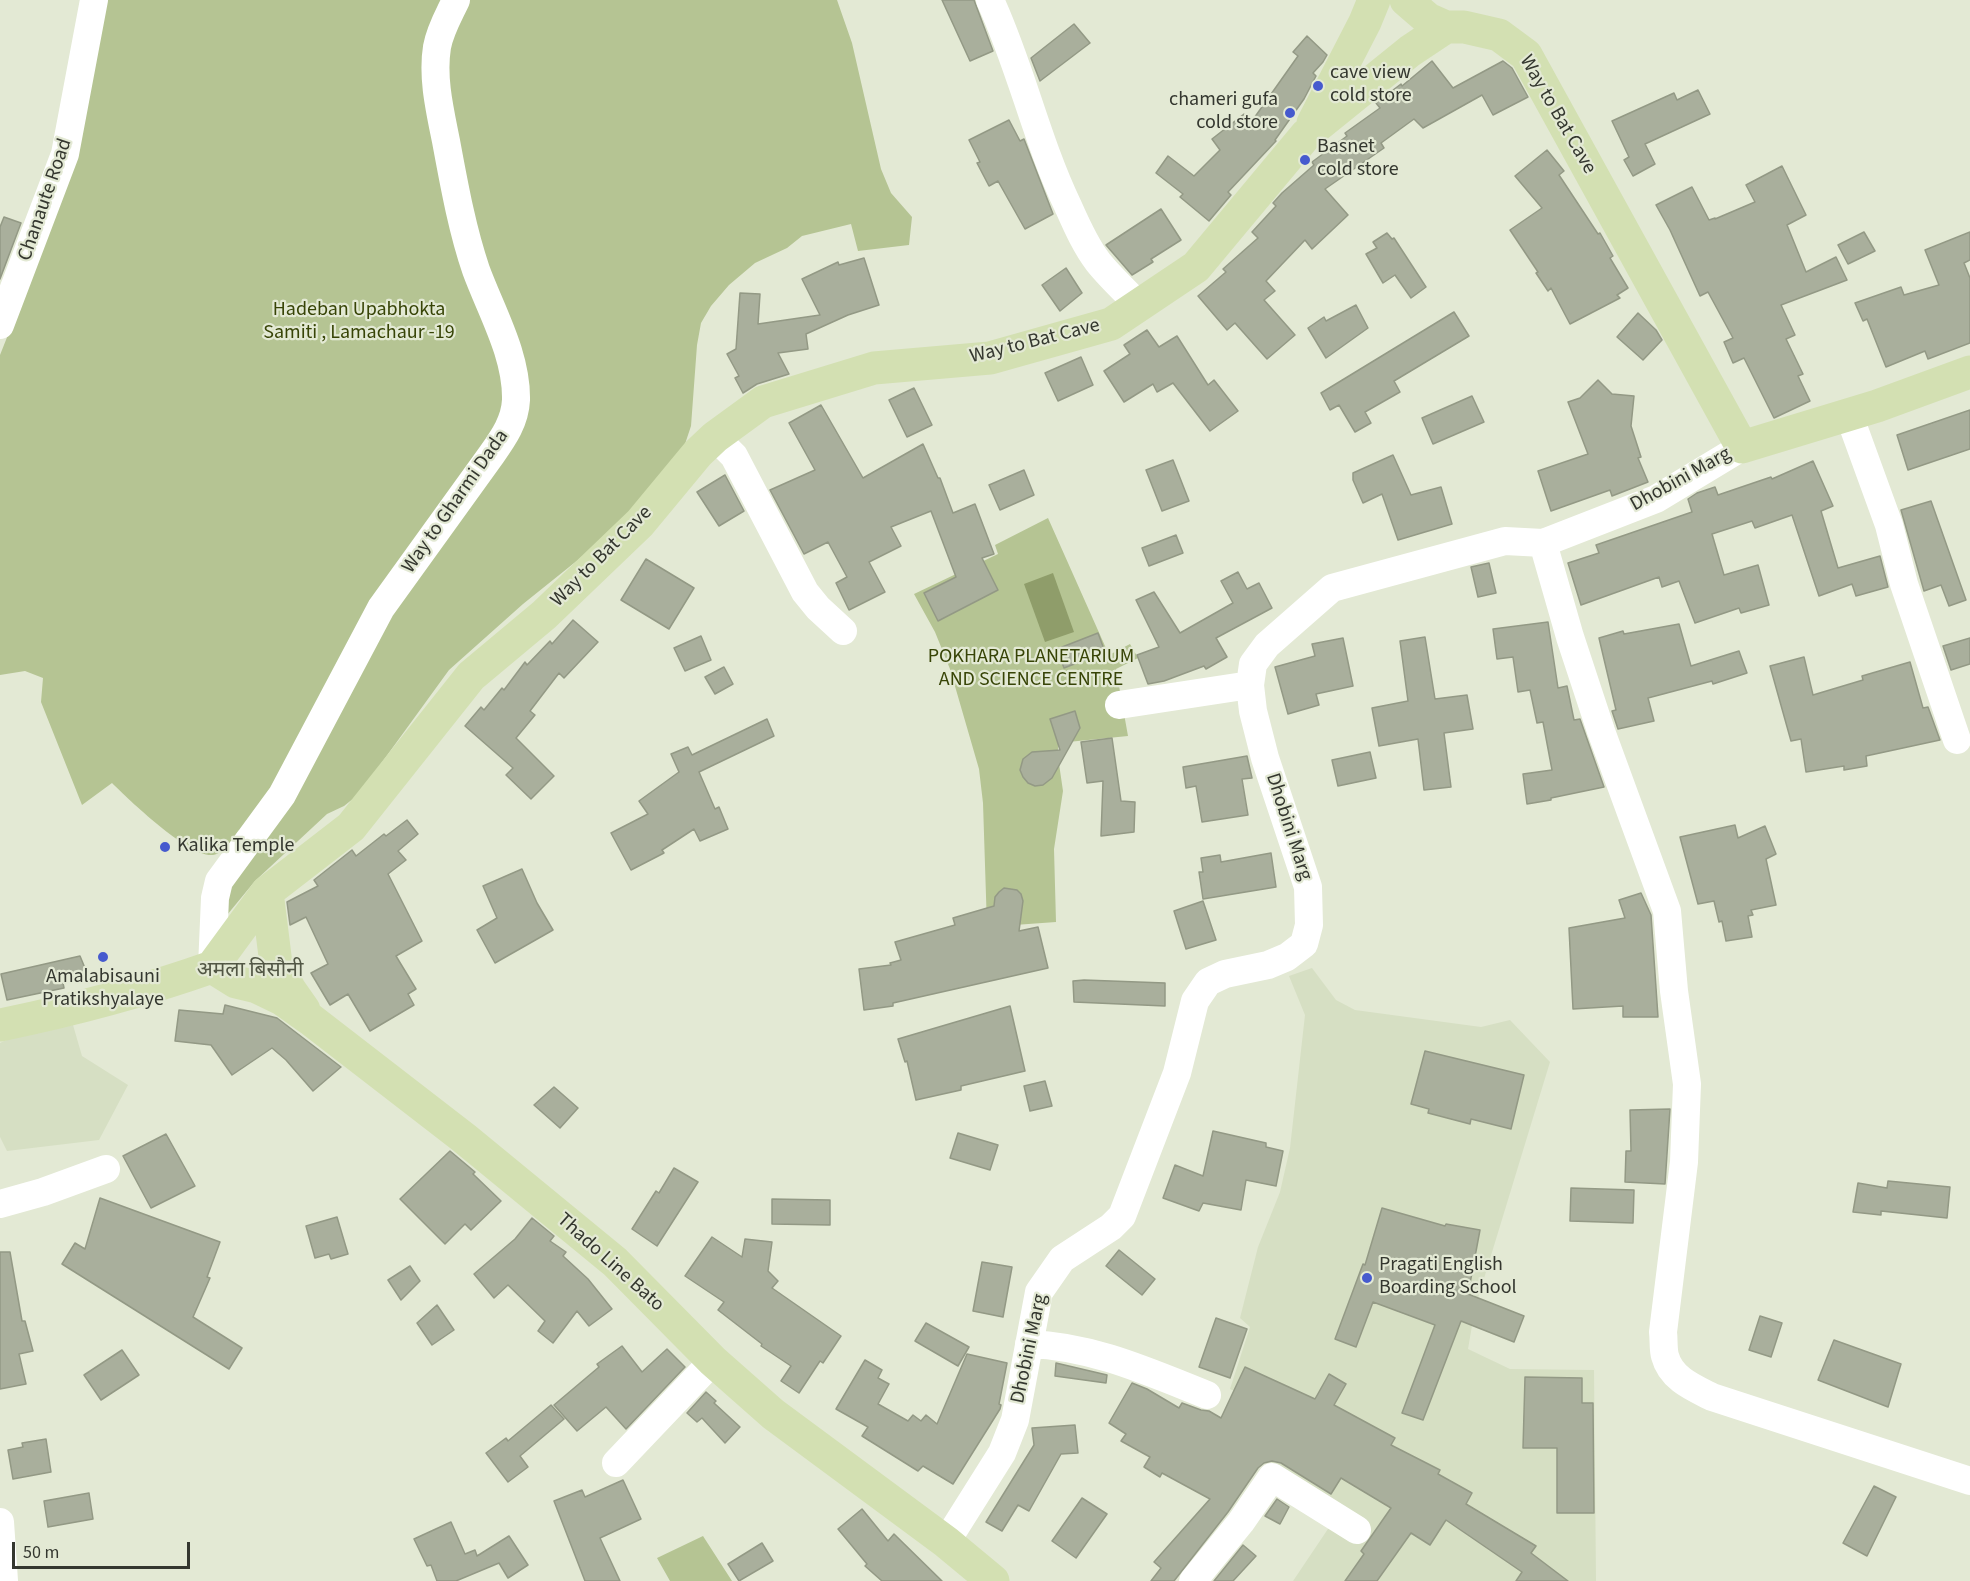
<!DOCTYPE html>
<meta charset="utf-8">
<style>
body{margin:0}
#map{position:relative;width:1970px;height:1581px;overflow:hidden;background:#e3e9d4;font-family:"Source Sans 3",sans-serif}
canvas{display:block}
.scale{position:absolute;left:12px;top:1542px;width:178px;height:27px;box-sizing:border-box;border:3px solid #34372f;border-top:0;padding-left:8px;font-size:18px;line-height:21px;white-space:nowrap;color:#34372f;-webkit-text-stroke:4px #e3e9d4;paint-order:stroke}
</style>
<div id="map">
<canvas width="1970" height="1581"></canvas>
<div class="scale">50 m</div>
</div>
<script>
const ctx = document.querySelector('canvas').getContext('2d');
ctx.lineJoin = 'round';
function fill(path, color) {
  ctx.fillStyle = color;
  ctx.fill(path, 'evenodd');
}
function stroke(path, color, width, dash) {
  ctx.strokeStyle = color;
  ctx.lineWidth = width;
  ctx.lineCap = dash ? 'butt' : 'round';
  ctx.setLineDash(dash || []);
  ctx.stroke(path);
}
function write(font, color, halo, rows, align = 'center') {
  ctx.font = font + ' "Source Sans 3","Noto Sans Devanagari",sans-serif';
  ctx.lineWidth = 4.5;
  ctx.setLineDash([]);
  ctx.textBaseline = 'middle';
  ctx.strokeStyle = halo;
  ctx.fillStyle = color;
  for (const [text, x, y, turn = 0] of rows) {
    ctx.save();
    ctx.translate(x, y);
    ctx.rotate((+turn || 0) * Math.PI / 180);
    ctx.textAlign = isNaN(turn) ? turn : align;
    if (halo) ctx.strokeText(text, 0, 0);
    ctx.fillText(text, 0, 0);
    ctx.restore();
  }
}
const built = new Path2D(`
 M1312 968 1336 1000 1355 1010 1481 1027 1510 1020 1550 1062 1475 1308 1468 1349 1510 1369 1594 1370 1596 1581H1293L1334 1520 1262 1475 1277 1456 1293 1418 1230 1389 1250 1327 1240 1318 1258 1247 1280 1192 1290 1148 1305 1015 1289 976Z
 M73 1025 82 1056 128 1085 99 1140 7 1151 0 1137V1043L12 1037Z`);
const green = new Path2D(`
 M105 0H837L852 43 881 169 891 193 912 217 909 245 858 251 851 224 802 236 787 248 755 263 729 285 711 306 701 323 697 345 691 426 684 447 614 531 523 604 449 670 359 794 344 806 327 814 255 881 227 915 224 905 239 830C232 839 225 853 213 855 190 858 129 800 112 783L82 805 41 702 43 678 25 671 0 675V355L54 219Z
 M1048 518 1109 655 1130 644 1138 658 1116 669 1128 736 1058 743V757L1063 791 1054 849 1056 922 987 927 983 803 979 769 950 669 935 632 914 594 998 554 995 545Z
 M703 1536 732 1581H670L657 1558Z`);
const water = new Path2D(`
 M1053 573 1074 632 1045 642 1024 584Z`);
const building = new Path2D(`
 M942 0H974L993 51 970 61Z
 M1074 24 1090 43 1040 81 1031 58Z
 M1307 36 1327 55 1323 62 1313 73 1316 76 1304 99 1275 140 1276 141 1228 192 1231 195 1209 221 1180 197 1183 194 1156 173 1168 156 1194 176 1220 150 1212 139 1244 114 1252 121 1298 56 1293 52Z
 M1432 61 1453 88 1503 61 1512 68 1528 97 1493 115 1482 95 1423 128 1414 119 1381 143 1384 148 1325 189 1348 215 1312 249 1305 240 1266 281 1275 291 1264 300 1295 335 1267 359 1235 323 1227 330 1198 296 1226 272 1223 269 1258 238 1252 232 1276 206 1273 203 1282 193 1314 165 1312 162 1347 136 1345 133 1380 108 1376 103 1401 84 1402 86Z
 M1698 90 1710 114 1645 144 1655 164 1633 176 1624 160 1629 157 1612 121 1674 93 1677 100Z
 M1009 120 1020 141 1024 139 1053 214 1025 229 998 181 989 186 977 163 980 162 969 140Z
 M1547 150 1564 171 1559 175 1598 234 1600 233 1613 256 1610 258 1628 288 1617 295 1620 298 1570 324 1551 288 1548 291 1536 273 1538 272 1510 230 1542 208 1515 176Z
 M1782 166 1806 215 1787 225 1806 272 1836 257 1847 280 1781 305 1795 335 1786 339 1803 374 1798 376 1810 401 1774 418 1744 358 1733 363 1724 342 1733 338 1708 292 1700 296 1670 230 1656 205 1692 187 1709 220 1715 218V219L1755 202 1746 185Z
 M1161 209 1181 240 1151 259 1153 262 1132 275 1106 245Z
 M4 217 21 223 0 279V227Z
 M1864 232 1875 251 1848 264 1838 245Z
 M1970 232V260L1964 263 1970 278V343L1928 359 1925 351 1886 367 1867 319 1863 321 1855 303 1901 287 1904 295 1939 285 1925 250Z
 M1387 233 1392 239 1394 238 1426 287 1411 298 1395 275 1383 283 1366 254 1377 248 1373 242Z
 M864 258 879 305 848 315 806 334 808 349 778 353 789 374 757 384 743 393 735 378 739 376 727 354 736 349 740 293 760 294 758 324 820 315 802 279 838 262 839 265Z
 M1066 268 1082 293 1060 311 1042 285Z
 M1356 305 1368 328 1326 358 1308 328 1324 317 1326 321Z
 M1454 312 1469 336 1394 381 1400 392 1365 412 1371 423 1355 432 1339 405 1330 410 1321 393Z
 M1638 313 1656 330 1662 340 1643 360 1617 337Z
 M1147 330 1159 347 1177 336 1208 385 1214 380 1238 411 1210 431 1173 383 1157 392 1153 384 1124 402 1104 371 1130 354 1124 345Z
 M1081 357 1093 385 1058 401 1045 373Z
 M1598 380 1612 394 1634 396 1631 426 1641 457 1638 458 1648 482 1612 496 1610 490 1551 511 1538 471 1588 454 1568 402 1580 398Z
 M914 388 932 425 907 437 889 400Z
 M1472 396 1484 422 1433 444 1422 418Z
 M821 405 863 478 923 444 938 478H940L953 513 975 504 994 554 982 558 998 590 938 621 924 593 956 577 931 511 891 527 901 546 869 562 885 592 849 610 836 583 847 577 828 542 804 554 770 490 815 470 789 423Z
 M1970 410V449L1908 470 1897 435Z
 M1393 455 1411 495 1441 487 1452 524 1398 540 1382 494 1363 503 1353 480V473Z
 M1173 460 1189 501 1162 511 1146 470Z
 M1813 461 1833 506 1821 511 1838 568 1880 556 1888 587 1856 596 1852 584 1819 596 1792 515 1755 528 1752 521 1712 534 1724 575 1758 565 1769 605 1741 613 1739 608 1695 623 1679 581 1662 587 1659 577 1581 605 1568 563 1599 553 1596 545 1692 512 1688 499 1697 493 1715 487 1718 495 1771 477 1772 479Z
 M1024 470 1034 495 1000 510 989 485Z
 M725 475 744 511 719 526 697 492Z
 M1931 501 1966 600 1949 606 1941 585 1924 591 1901 510Z
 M1176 535 1183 553 1149 566 1142 548Z
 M646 559 694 588 669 629 621 600Z
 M1489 563 1496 593 1478 597 1471 567Z
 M1238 572 1247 589 1259 583 1272 608 1216 638 1227 657 1206 669 1204 666 1164 681 1148 684 1137 655 1159 647 1136 600 1154 592 1180 633 1233 603 1221 581Z
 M573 620 598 642 564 678 559 673 530 711 535 715 516 738 554 776 531 799 506 775 513 768 465 726 481 707 484 710 502 688 504 690 525 662 527 665 550 641 552 644Z
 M1548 622 1558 688 1567 686 1574 720 1580 719 1604 787 1551 798V800L1527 804 1523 774 1552 770 1543 722 1537 723 1530 690 1518 692 1513 657 1497 659 1493 629Z
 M1679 624 1691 666 1739 651 1747 673 1713 684 1712 681 1648 698 1654 721 1618 729 1612 711 1616 710 1599 638 1623 631 1624 634Z
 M1098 633 1105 652 1064 668 1057 649Z
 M701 636 711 660 685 671 674 648Z
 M1425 637 1435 699 1467 695 1473 729 1444 733 1451 787 1424 790 1418 739 1379 746 1372 708 1408 701 1400 641Z
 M1343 638 1353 686 1316 694 1319 705 1288 714 1275 667 1315 656 1312 644Z
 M1970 638V664L1951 670 1943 646Z
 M1804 657 1813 695 1863 680 1862 676 1910 662 1923 708 1928 707 1940 740 1866 756 1867 766 1844 770V766L1806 772 1801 739 1791 741 1770 666Z
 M724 667 733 684 715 694 705 677Z
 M1075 711 1080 728 1052 778 1043 785 1035 786 1028 783 1023 777 1020 770 1023 759 1032 752 1060 750 1050 719Z
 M767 719 774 736 699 772 715 809 719 807 728 829 700 841 694 829 662 850 664 853 631 870 611 833 648 814 639 801 679 772 671 754 688 747 692 755Z
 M1112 738 1121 801 1135 802 1134 832 1101 836 1103 781 1087 783 1081 742Z
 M1370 752 1376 778 1338 786 1332 760Z
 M1247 756 1252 778 1242 779 1248 815 1202 822 1196 786 1186 788 1183 767Z
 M407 820 418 834 398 851 406 860 388 874 422 941 396 956 416 989 408 994 414 1005 370 1031 348 994 330 1005 311 973 328 964 306 917 290 925 287 902 318 886 314 880 352 850 356 856 384 834 386 836Z
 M1735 825 1738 838 1765 826 1776 854 1766 859 1776 905 1751 910 1753 915 1748 916 1752 937 1726 941 1722 921 1719 922 1714 901 1698 904 1680 837Z
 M1271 853 1276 887 1203 899 1199 872H1203L1201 858 1220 855 1221 862Z
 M522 869 537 903 553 930 495 963 477 930 497 918 483 886Z
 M1004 888 1017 890 1021 894 1023 901 1019 931 1038 927 1048 968 893 1003V1006L864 1010 859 969 891 965 890 963 901 960 895 942 955 925 953 918 994 906 995 897 999 892Z
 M1641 893 1651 915 1658 1017H1623V1006L1573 1009 1569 928 1625 918 1619 900Z
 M1203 901 1216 940 1186 949 1174 911Z
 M80 956 87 973 63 983 64 988 7 1000 1 974Z
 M1084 980 1165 983V1006L1074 1002 1073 981Z
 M225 1005 277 1018 341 1067 313 1091 286 1060 272 1048 232 1075 211 1045 175 1041 179 1010 223 1014Z
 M1010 1006 1025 1071 961 1086V1090L916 1100 907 1061 905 1062 898 1039Z
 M1425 1051 1524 1075 1511 1129 1471 1119 1470 1124 1428 1113 1429 1109 1411 1104Z
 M1045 1081 1052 1106 1030 1111 1024 1086Z
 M554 1087 578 1108 560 1128 534 1105Z
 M1670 1109 1665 1184 1625 1182 1626 1151H1631L1630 1110Z
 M1213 1131 1266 1143V1147L1283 1151 1276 1186 1246 1180 1241 1210 1203 1203 1199 1211 1163 1198 1175 1165 1203 1176Z
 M958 1133 998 1145 990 1170 950 1158Z
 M166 1134 195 1186 151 1208 123 1156Z
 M450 1151 475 1172 473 1174 501 1201 471 1230 465 1224 445 1244 400 1199Z
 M674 1168 698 1182 657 1246 632 1229 656 1191 659 1193Z
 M1888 1181 1950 1187 1947 1218 1881 1211V1215L1853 1212 1858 1183 1887 1188Z
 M1571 1188 1634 1190 1633 1223 1570 1221Z
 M100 1198 220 1242 207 1277 210 1278 193 1317 242 1348 229 1369 62 1264 75 1243 85 1249Z
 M772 1199 830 1200V1225L772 1224Z
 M1382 1208 1445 1226 1446 1224 1480 1230 1468 1294 1524 1316 1514 1342 1461 1321 1423 1420 1402 1413 1435 1325 1373 1302 1356 1347 1335 1339 1363 1264 1365 1265Z
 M337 1217 348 1254 331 1259 329 1254 315 1258 306 1226Z
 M532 1218 554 1236 550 1241 566 1252 563 1256 588 1279 612 1309 589 1326 577 1311 553 1343 538 1331 545 1321 508 1285 494 1298 474 1274 515 1239Z
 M712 1237 742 1257 745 1239 772 1242 768 1271 778 1281 772 1288 841 1336 823 1363 820 1361 799 1393 781 1381 791 1366 761 1346 762 1344 718 1310 724 1302 685 1276Z
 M1119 1250 1155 1279 1142 1295 1106 1266Z
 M0 1252H10L22 1321H25L33 1351 19 1354 26 1384 0 1389Z
 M982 1262 1012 1267 1003 1317 973 1311Z
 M410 1266 420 1281 401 1300 388 1280Z
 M437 1305 454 1330 432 1345 417 1323Z
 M1760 1316 1782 1323 1771 1357 1749 1350Z
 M1216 1318 1247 1329 1230 1378 1199 1367Z
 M926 1323 969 1347 958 1366 915 1341Z
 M1834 1340 1901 1364 1888 1407 1818 1380Z
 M622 1346 642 1372 667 1349 685 1367 626 1429 606 1407 577 1431 554 1405 599 1367 597 1364Z
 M122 1350 139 1375 101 1400 84 1375Z
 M967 1354 1007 1363 999 1404 1001 1405 1000 1409 953 1484 923 1466 918 1471 862 1436 868 1427 836 1409 865 1360 882 1370 878 1378 889 1384 878 1404 908 1421 913 1415 921 1421 926 1415 937 1424Z
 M1056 1363 1107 1375 1106 1383 1055 1376Z
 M1245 1367 1315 1399 1329 1374 1346 1384 1334 1405 1395 1438 1391 1445 1440 1470 1438 1474 1472 1493 1466 1504 1536 1546 1531 1553 1568 1581H1516L1522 1572 1446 1520 1430 1545 1411 1533 1377 1581H1345L1364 1554 1361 1551 1391 1508 1341 1478 1331 1494 1281 1463 1272 1461 1264 1463 1258 1468 1228 1512 1174 1581H1151L1161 1568 1154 1562 1210 1499 1162 1473 1160 1477 1144 1467 1150 1457 1121 1441 1126 1434 1109 1423 1132 1383 1147 1389 1179 1408 1182 1403 1201 1410 1209 1411 1221 1418Z
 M1525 1377 1582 1378V1403H1593L1594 1513H1557V1448H1523Z
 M706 1392 716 1401 714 1403 740 1427 725 1443 702 1418 697 1422 687 1413Z
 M551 1405 564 1419 520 1456 528 1467 508 1482 486 1453 506 1438 508 1441Z
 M1075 1425 1078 1453 1061 1454 1029 1511 1018 1505 1002 1531 986 1522 1034 1445 1032 1428Z
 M46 1439 51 1472 13 1479 8 1450 23 1447 22 1443Z
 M623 1480 641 1519 600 1538 620 1581H585L554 1501 582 1490 585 1497Z
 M1874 1486 1896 1497 1867 1556 1843 1543Z
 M89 1493 93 1519 48 1527 44 1501Z
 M1082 1498 1107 1514 1076 1558 1052 1541Z
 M1277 1499 1289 1507 1280 1524 1265 1516Z
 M862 1509 888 1541 894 1534 942 1581H882L865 1566 867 1564 838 1529Z
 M451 1522 465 1554 475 1550 477 1556 509 1536 528 1565 508 1578 499 1563 456 1581H437L431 1565 427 1566 414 1539Z
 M762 1543 773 1561 739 1581 728 1564Z
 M1243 1545 1256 1556 1233 1581H1214Z`);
const minor = new Path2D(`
 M990 0C1021 67 1036 139 1068 206 1076 224 1085 245 1098 262 1110 277 1125 291 1139 305
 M0 325 65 154 94 0
 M1849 415 1889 525 1904 584 1957 740
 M715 437 734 456 805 592 818 608 843 631
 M1543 543 1570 637 1601 731 1667 911 1674 991 1687 1084 1684 1162 1663 1332C1664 1340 1663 1349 1665 1356 1671 1379 1694 1388 1712 1397L1970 1481
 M1119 705 1250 685
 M212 967 215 898 219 881 282 795 381 608 492 454C504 437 515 421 516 400 517 355 491 311 476 270 462 229 454 184 446 141 440 111 432 78 437 47 440 30 449 15 456 0
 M0 1204 43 1192 106 1169
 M1029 1344C1092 1346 1149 1372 1207 1395
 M616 1463 713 1361
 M0 1522 4 1581
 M946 1542 1002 1453 1015 1420 1039 1292 1062 1259 1111 1227 1122 1216 1177 1073 1195 1001 1208 982 1225 974 1268 965 1287 957 1304 944 1309 925 1308 887 1265 758 1253 711 1250 685 1253 664 1267 645 1332 588 1505 541 1543 543 1656 499 1742 447
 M1193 1581 1241 1522 1272 1477 1357 1530`);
const major = new Path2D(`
 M1406 0 1428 19 1446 27
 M1313 123 1365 22 1374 0
 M267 892 276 964 290 990 304 1010
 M212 967 267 892 351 827 471 676 544 615 640 523 698 453 715 437 763 402 874 368 990 358 1111 324 1196 267 1306 135 1410 51 1446 27H1464L1499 35 1526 55 1742 447 1877 406 1970 372
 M212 967 236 982 257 987 282 999 310 1019 464 1138 615 1262 713 1361 773 1414 946 1542 993 1581
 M0 1025C74 1010 141 992 212 967`);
const markers = [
 [1318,86,6,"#465ace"],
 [1290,113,6,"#465ace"],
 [1305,160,6,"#465ace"],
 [165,847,6,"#465ace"],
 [103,957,6,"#465ace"],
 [1367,1278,6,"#465ace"]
];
const poiNames = [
 ["cave view",1330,74],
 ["cold store",1330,97],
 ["chameri gufa",1278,101,"right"],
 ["cold store",1278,124,"right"],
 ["Basnet",1317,148],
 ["cold store",1317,171],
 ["Kalika Temple",177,847],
 ["Amalabisauni",103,978,"center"],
 ["Pratikshyalaye",103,1001,"center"],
 ["Pragati English",1379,1266],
 ["Boarding School",1379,1289]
];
const streetNames = [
 ["Way to Bat Cave",1557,115,60],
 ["Chanaute Road",46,200,-71],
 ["Way to Bat Cave",1035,342,-14],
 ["Dhobini Marg",1681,480,-29],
 ["Way to Gharmi Dada",456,502,-55],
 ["Way to Bat Cave",602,557,-45],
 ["Dhobini Marg",1288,827,72],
 ["Thado Line Bato",610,1263,42],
 ["Dhobini Marg",1030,1349,-78]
];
const parkNames = [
 ["Hadeban Upabhokta",359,311],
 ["Samiti , Lamachaur -19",359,334],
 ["POKHARA PLANETARIUM",1031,658],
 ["AND SCIENCE CENTRE",1031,681]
];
const neighbourhoodNames = [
 ["अमला बिसौनी",250,971]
];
fill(built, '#d6dfc3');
fill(green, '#b5c493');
fill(water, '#8f9d6a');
fill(building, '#a9af9c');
stroke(building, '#939985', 1.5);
stroke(minor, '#fff', 28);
stroke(major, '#d3e0b2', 33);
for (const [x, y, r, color] of markers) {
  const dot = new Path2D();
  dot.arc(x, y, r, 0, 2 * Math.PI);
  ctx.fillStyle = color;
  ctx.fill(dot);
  stroke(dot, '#e3e9d4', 2);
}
write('20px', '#34372f', '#e3e9d4', poiNames, 'left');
write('20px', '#34372f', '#e3e9d4', streetNames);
write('20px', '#374406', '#e3e9d4', parkNames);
write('21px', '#525745', '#e3e9d4', neighbourhoodNames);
</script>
